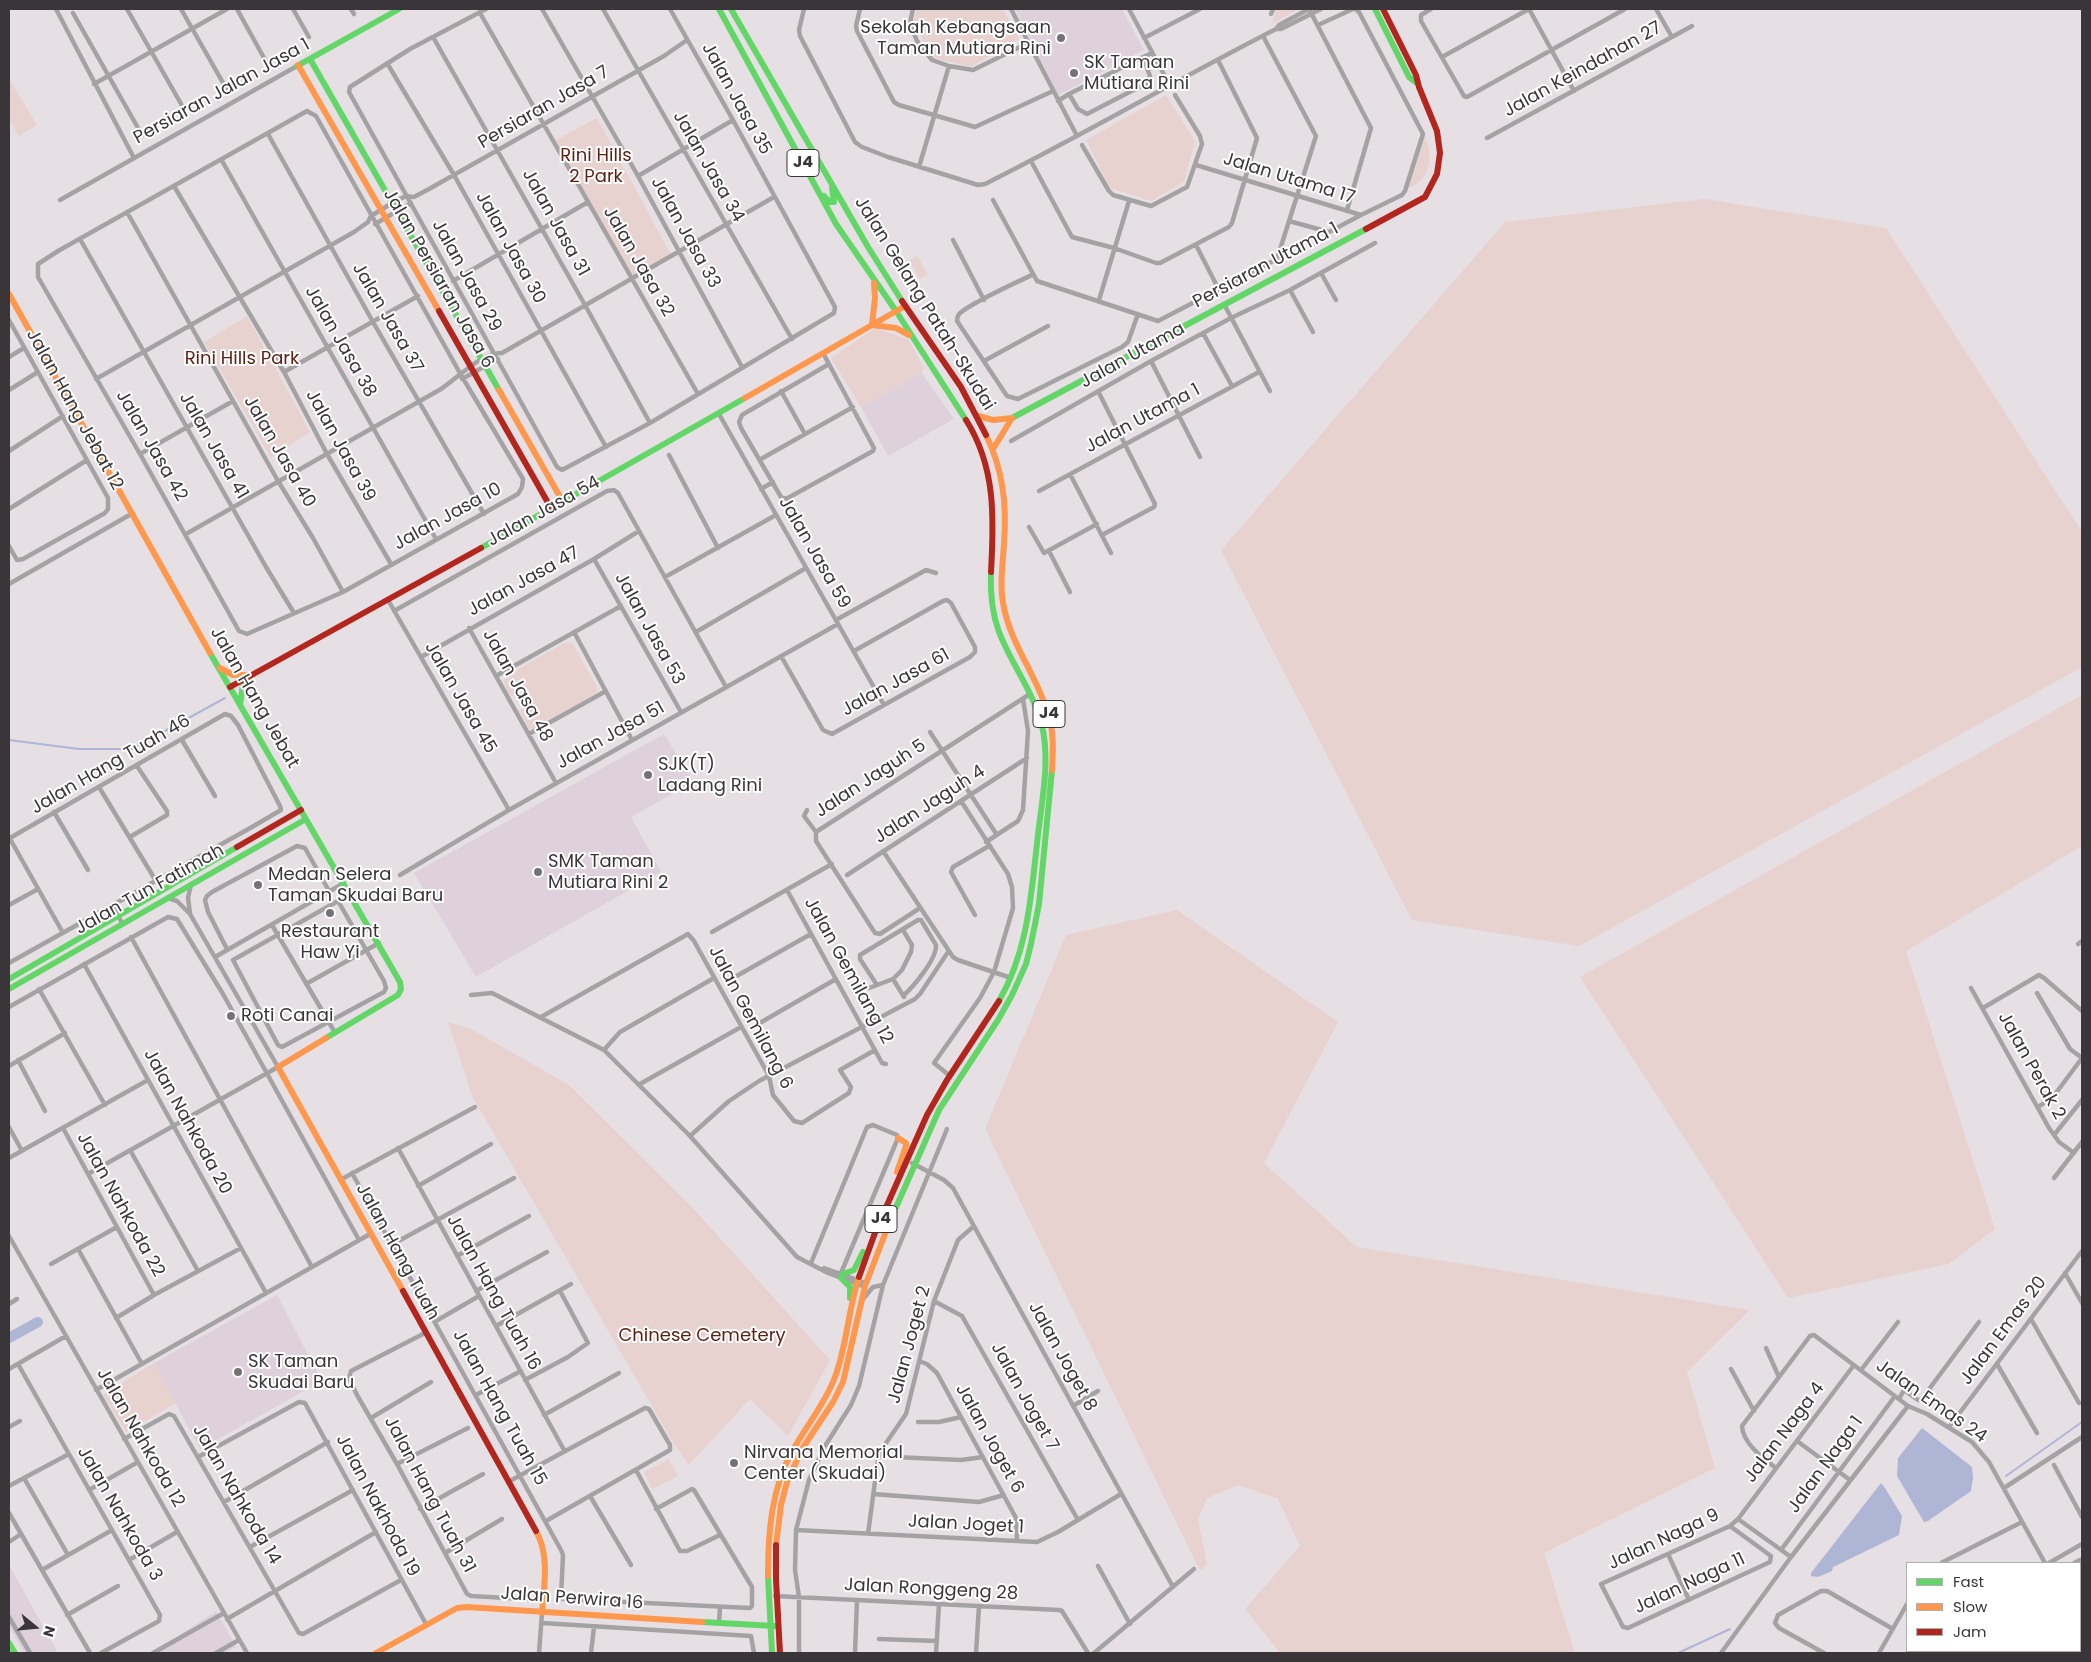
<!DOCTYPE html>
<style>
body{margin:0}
#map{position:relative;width:2091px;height:1662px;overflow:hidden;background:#e6e0e5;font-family:Poppins,sans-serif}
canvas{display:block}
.frame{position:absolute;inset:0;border:10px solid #393538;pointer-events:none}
.legend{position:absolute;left:1906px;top:1562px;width:175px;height:90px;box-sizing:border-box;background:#fff;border:1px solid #b0aeaf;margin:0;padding:6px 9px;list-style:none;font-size:15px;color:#393538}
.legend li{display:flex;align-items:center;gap:10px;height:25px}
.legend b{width:25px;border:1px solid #b0aeaf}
.north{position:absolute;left:10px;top:1602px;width:50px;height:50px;-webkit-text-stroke:4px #fff;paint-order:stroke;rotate:107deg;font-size:14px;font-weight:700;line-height:20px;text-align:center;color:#393538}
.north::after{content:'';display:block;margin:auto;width:18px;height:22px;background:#393538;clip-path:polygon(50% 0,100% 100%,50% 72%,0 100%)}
</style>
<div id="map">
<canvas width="2091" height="1662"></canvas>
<div class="frame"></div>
<ul class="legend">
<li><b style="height:6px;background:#63d668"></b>Fast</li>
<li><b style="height:6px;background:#ff974d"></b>Slow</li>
<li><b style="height:6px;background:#b3261e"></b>Jam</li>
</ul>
<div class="north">N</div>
</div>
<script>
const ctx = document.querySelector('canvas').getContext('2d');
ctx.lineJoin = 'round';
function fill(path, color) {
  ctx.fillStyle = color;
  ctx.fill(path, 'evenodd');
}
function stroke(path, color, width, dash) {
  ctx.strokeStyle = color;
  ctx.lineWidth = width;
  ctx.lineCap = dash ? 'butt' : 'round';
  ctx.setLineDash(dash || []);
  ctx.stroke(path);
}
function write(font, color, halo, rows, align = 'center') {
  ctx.font = font + ' Poppins,sans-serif';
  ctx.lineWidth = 4;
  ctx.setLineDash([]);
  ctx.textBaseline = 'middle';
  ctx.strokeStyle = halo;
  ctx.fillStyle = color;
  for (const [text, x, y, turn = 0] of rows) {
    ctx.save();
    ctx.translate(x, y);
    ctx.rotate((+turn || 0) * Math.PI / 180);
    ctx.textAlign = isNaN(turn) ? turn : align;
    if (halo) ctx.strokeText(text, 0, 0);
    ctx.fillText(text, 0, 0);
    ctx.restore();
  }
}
const built = new Path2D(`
 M1015 9H1122L1144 50 1058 95Z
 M922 373 954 419 888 456 861 407Z
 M664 734 694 782 631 817 661 872 476 977 414 873Z
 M277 1295 322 1381 200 1449 154 1363Z
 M9 1565 58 1653H24L9 1626Z
 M216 1611 236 1647 225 1653H152Z`);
const green = new Path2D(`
 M917 9H1003L1019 39 970 67 931 57 913 21Z
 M1276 9H1299L1272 24Z
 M9 79 37 125 19 136 9 119Z
 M1166 95 1195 141 1184 182 1151 201 1110 188 1086 140Z
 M597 118 671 255 629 278 554 141Z
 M1425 136C1433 155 1432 180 1408 188Z
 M1704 199 1886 228 2082 532V667L1579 946 1412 920 1221 550 1505 222Z
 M917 256 928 274 920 279 909 261Z
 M247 316 310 432 271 458 204 342Z
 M875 328 908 339 924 368 922 373 861 407 831 358Z
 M564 643H572L598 689 595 694 534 729H529L519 711 530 703 522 690 510 697 503 682 508 675Z
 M2082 695V846L1906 951 1995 1229 1949 1264 1788 1298 1580 977Z
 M1177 910 1338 1022 1264 1163 1357 1247 1750 1310 1687 1372 1715 1468 1544 1553 1575 1653H1280L1245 1609 1300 1546 1278 1499 1238 1485 1207 1498 1198 1519 1207 1564 1201 1570 1198 1567 985 1129 1066 935Z
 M448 1022 471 1029 569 1085 692 1207 830 1360 788 1436 750 1399 689 1465 674 1444 472 1096Z
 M154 1363 176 1403 126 1432 103 1395Z
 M669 1459 678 1476 652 1489 644 1472Z`);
const water = new Path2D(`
 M1922 1428 1972 1467 1973 1478 1971 1491 1928 1521 1924 1522 1897 1476 1898 1458Z
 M1881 1483 1885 1488 1902 1516 1899 1535 1833 1567 1832 1571 1818 1577 1811 1576V1573Z`);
const stream = new Path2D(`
 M9 740 79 749H132L225 698
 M2006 1476 2082 1422
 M1678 1653 1730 1629`);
const river = new Path2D(`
 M9 1338 38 1322`);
const street = new Path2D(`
 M56 9 134 158
 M127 9 184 109
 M181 9 226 88
 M237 9 269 67
 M293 9 309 37
 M351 9 354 14
 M486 9 410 49 350 87 349 92 557 467 562 470 650 423 834 313 835 307 733 120 670 9
 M542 9 638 176 742 367
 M603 9 792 339
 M804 9 799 30 800 36 855 142 862 147 888 157 978 185 985 184C1083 135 1178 79 1276 29L1279 25 1309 9
 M860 9 856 26 857 31 894 102 899 105 975 127 1053 91
 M913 9 910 23 917 41 932 60 949 66 973 70 1028 43
 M1011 9 1077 136
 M1129 9 1169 84
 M1309 9 1371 128 1347 210
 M1431 9 1421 15V21L1464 96 1467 97 1625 9
 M1529 9 1574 91
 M1656 9 1672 37
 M73 13 142 135
 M480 13 698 394
 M1271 14 1273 9
 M1318 25 1353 9
 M1276 29H1281L1321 9
 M433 37 585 305 650 423
 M1144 38 1200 9
 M1442 57 1529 9
 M387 63 454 175 606 447
 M94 84 227 9
 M1069 94 1143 57
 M1058 101 1069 94 1078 109 1087 114 1149 82 1150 76 1143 57 1152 53
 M307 111 316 116 461 375 523 479 522 487 518 494 343 592 247 634 239 631 140 454 38 277V264L58 251Z
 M268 134 373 322 484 514
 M1487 138 1692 26
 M1082 145 1109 191 1113 195 1151 206 1187 187 1202 144 1200 136 1175 95
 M221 159 436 539
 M1031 161 1072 237 1114 248 1156 263H1160L1229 227 1232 223 1257 138 1218 60
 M1196 165 1361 215 1402 195 1405 191 1423 134 1359 12 1355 9
 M919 167 949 66
 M638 176 733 120
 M174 186 284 372 327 454 391 564
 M60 200 297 66
 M993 200 1037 281 1158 321 1277 259 1316 136 1263 36
 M127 212 278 481 313 538 343 592
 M1289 221 1329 232 1361 215
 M375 224 411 203
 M80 239 266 567 294 613
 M953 240 984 300
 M1196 245 1219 290
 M1321 273 1336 300
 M1032 275C1017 282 969 304 959 314 957 317 957 318 957 321L1007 396 1018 399 1122 347 1128 342 1138 314
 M453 281 588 202
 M1290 290 1313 332
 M1099 300 1129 201
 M1224 304 1270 391
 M9 320 108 498V509L105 513 23 559 17 560 9 546
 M1203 333 1232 386
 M823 353 874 448 873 451 786 499 781 497 741 428 739 422 742 415 829 364
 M9 357 24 348
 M984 361 1048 326
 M1151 361 1200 457
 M284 372 418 296
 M96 379 354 232 368 222 371 216 392 203 406 196 414 197 429 189 664 56 687 40
 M462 379 498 359
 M9 390 38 372
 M781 391 805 434
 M1098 391 1155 504 1154 507 1102 535
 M719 414 884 705
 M1011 441 1151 361 1231 318 1290 290 1375 243
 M9 451 63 416
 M140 454 233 401
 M669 455 718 548
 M761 459 853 407
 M1070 474 1111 553
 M761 489 773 482
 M1039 491 1259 372
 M9 509 87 460
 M1029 527 1044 553 1097 524
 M186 534 441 389C458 378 480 353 502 353L774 197
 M1049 551 1070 592
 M594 559 681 712
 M665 577 776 515
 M9 584 133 513
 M388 600 509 810
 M394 611 607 491 614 490 618 493 726 687
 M836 620 926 570 936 573
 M469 628 556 783
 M574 632 632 740
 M696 632 806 568
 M781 656 823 730 832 734 970 657 975 652V647L951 603 947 600 943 601 854 651
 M421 657 594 559 639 531
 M496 676 621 606
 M930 732 997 835
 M529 734 606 691
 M182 740 215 796
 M99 787 156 881
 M807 810 804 816 816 832
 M54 812 88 870
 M816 832 1030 694
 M816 832V841L875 933 880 934 920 908
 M9 837 63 933
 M130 837 167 815V811L137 766
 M986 842 1018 821 1023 810 1028 731 1023 699
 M883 851 953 957 958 960 1011 978
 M400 875 509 810 838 624
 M847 875 1027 758
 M787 890 882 1063 886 1064
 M338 901 384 981 386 988 384 992 282 1047 278 1045 233 960Z
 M9 905 38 889
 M112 905 122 923
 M190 913 188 898 191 884
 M975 915 951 872 953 867 989 846
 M272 925 334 1031
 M712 932 832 864
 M131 937 312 1267
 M2078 944 2082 941
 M227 949 208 912 205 900 207 896 212 892 297 846 305 848 329 891
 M215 957 344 883
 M9 963 252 827 281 810 280 806 238 725 231 716 225 714 10 838
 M84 964 266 1293
 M733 978 811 934
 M893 979 904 997
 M306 984 379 943
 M877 985 860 959V955L918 920H921L936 945C937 959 913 987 903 996
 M869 988 893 979 902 970 911 952 912 945 903 930
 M1971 988 2049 1128 2059 1142 2074 1153
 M39 989 105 1105
 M2037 993 2070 1049 2082 1058
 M471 995 492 993 604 1050 690 1136 797 1257 828 1273 865 1287
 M9 1007 168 917 177 919 223 994 359 1240
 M1983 1008 2039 975 2044 978 2082 1011
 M541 1017 688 934 694 941 769 1076 773 1095 794 1121 802 1123 849 1093 851 1087 840 1070 875 1050
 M758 1024 836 979
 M604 1050 620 1032 714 978
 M18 1060 45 1111
 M9 1066 65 1033
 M950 1076 934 1063 980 998 994 972 1013 908 1012 887 1008 874 961 801
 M640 1084 741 1027
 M2038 1107 2053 1097 2082 1058
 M9 1127 22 1151
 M63 1128 154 1295
 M2054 1135 2082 1100
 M690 1136 729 1101 759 1081 915 999 920 994 948 952
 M398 1148 564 1450
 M130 1150 198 1271
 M9 1158 148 1080
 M912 1163 944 1180 953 1188 1173 1587
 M352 1173 561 1550 563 1555 561 1597 563 1599 750 1608 752 1606V1587L694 1490 692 1489 656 1509
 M88 1174 278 1067 190 914 177 901 168 898
 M2054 1178 2082 1142
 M340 1180 475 1107
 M418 1186 491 1144
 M9 1236 247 1653
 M393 1244 514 1178
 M78 1249 142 1364
 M457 1256 529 1216
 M811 1263 867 1127 873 1125 897 1135 898 1138 841 1273
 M51 1264 117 1227
 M824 1268 866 1283
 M2065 1273 2082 1303
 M476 1291 547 1252
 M863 1299 873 1287 883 1285
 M934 1301 962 1316 1078 1520
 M9 1304 17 1299
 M116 1318 154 1295 241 1248
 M2031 1319 2079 1403
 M436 1321 479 1296
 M496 1326 571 1284
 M425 1333 351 1371 349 1378 357 1395 397 1464 467 1594 471 1596 543 1600
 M1766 1348 1779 1377
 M919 1361 927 1364 937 1373 1016 1518 1017 1541
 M18 1364 160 1615 159 1621 101 1653
 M1997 1364 2037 1433
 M9 1369 66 1336
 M1731 1369 1754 1411
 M1861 1370 1898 1322
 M525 1380 568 1357 588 1343 560 1291
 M96 1390 370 1234
 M476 1395 521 1371
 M1899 1399 1904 1390 1918 1400H1921L1979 1322
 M1073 1406 1098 1391
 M544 1415 619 1373
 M371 1418 431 1382
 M918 1422H939L961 1417
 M9 1427 20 1421
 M1949 1427 2082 1251
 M124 1439 169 1414 174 1416 299 1633 303 1634 401 1580
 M1797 1441 1850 1480
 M198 1457 299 1402 305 1403 426 1624
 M894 1457 961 1460 983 1457
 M397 1464 468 1428
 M2054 1465 2082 1517
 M1776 1468C1763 1458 1743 1444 1742 1426L1810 1336 1814 1335 1908 1406 1927 1414 1972 1442 1989 1462 2045 1563
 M636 1470 680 1551H687L720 1535
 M24 1478 68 1555
 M508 1482 645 1408 649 1409 670 1445V1450L546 1521
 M9 1486 69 1454
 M2004 1488 2082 1437
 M89 1490 138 1462
 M873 1494 979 1502 1004 1495
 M590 1496 631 1565
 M224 1502 328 1442
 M420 1509 483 1474
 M9 1513 90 1653
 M1738 1519 1791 1557
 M1730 1526 1771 1556 1770 1562 1628 1628 1623 1627 1601 1584 1730 1526 1738 1519 1854 1365
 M796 1530 1037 1542 1058 1532 1121 1494
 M868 1534 878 1459 884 1446 906 1414 934 1301 958 1240 974 1226
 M9 1542 21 1534
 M250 1547 353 1490
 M1781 1550 1895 1396
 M445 1553 502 1519
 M1668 1554 1689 1600
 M129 1560 177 1532
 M1941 1563 2022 1522
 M2049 1563 2082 1544
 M2074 1563 2082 1559
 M1098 1566 1130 1624
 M42 1570 112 1530
 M2080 1576 2082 1574
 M775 1596 1059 1610 1062 1611 1088 1653
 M67 1615 118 1586
 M9 1617 30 1653
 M227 1619 376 1532
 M542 1623 751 1636 754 1653
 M719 1623 720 1607
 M2080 1634 2082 1633
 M879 1639 937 1641
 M2080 1646 2082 1651
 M2000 1651 2002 1653
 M153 1653 224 1613
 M216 1653 239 1640
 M539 1653 542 1613
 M591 1653 594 1627
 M799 1653V1597L795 1570 796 1530 809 1480 825 1446 851 1405 859 1386 883 1285 947 1129
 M855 1653 857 1600
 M936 1653 939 1604
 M976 1653 979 1606
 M1094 1653 1194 1569
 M1721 1653 1791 1557 1908 1406
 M1824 1653 1779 1628 1775 1623 1778 1615 1821 1591H1827L1893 1629
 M1879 1653 1907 1604
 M1939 1653 1941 1651
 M1955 1653 1956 1651
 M1969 1653 1970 1651
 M2049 1653 2053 1651`);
const fast = new Path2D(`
 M719 9 836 224 896 311 966 420
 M731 9 868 247 902 301
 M1375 9 1409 77 1417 83
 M310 59 499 390
 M297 66 399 9
 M824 196 830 202H834L832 188
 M1012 418 1366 229
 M481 548 745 398
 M991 572C990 593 992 613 999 632 1011 663 1032 690 1041 722 1051 758 1042 799 1038 835 1031 893 1029 949 999 1001
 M210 653 400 982 401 989 398 995 326 1038
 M240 705 243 684 248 680
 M9 979 237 847
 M9 989 306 819
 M890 1221 939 1110 998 1020 1012 995 1026 964 1031 944 1039 904 1052 770
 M843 1274 854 1270 863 1252
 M841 1278 850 1287V1298
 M768 1576 772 1653
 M702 1622 775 1626
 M9 1643 15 1653`);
const slow = new Path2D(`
 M298 65 439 311
 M874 283 875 298 872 325 896 328 909 335
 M9 294 210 653
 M499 390 563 502
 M745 398 905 306
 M978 416 993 420 1012 418
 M986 435C1003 470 1007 504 1004 543 1003 564 999 586 1004 608 1012 647 1039 679 1049 717 1054 734 1053 752 1052 770
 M993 449 1012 418
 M220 668 233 675H248
 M326 1038 278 1067 403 1291
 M897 1172 906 1146V1143L898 1138
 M536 1531C550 1556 544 1585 542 1613
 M776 1545 781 1505 787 1482 802 1449 833 1402 843 1382 865 1286 890 1221
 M768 1576C768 1533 771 1488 793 1450 806 1426 825 1404 835 1377 847 1345 848 1310 859 1277
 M376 1653 457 1608 467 1607 702 1622`);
const jam = new Path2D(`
 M1366 229 1425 197 1437 174 1440 153 1437 131 1419 87 1416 75 1383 9
 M902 301 961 387 986 435
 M439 311 551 508
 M966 420C996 467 994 519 991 572
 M230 687 481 548
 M237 847 301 810
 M859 1277 876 1230 927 1115 947 1080 999 1001
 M403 1291 536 1531
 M776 1545V1579L780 1653`);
const markers = [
 [1061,38,5,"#767175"],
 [1074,73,5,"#767175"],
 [648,775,5,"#767175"],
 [538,872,5,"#767175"],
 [258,885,5,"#767175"],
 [330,913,5,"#767175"],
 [231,1016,5,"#767175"],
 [238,1372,5,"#767175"],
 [734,1463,5,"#767175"]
];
const shields = [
 [803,163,32],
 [1049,714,32],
 [881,1219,32]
];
const shieldNames = [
 ["J4",803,163],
 ["J4",1049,714],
 ["J4",881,1219]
];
const poiNames = [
 ["Sekolah Kebangsaan",1051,28,"right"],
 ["Taman Mutiara Rini",1051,49,"right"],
 ["SK Taman",1084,63],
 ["Mutiara Rini",1084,84],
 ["SJK(T)",658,765],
 ["Ladang Rini",658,786],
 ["SMK Taman",548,862],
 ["Mutiara Rini 2",548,883],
 ["Medan Selera",268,875],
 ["Taman Skudai Baru",268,896],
 ["Restaurant",330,932,"center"],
 ["Haw Yi",330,953,"center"],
 ["Roti Canai",241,1016],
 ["SK Taman",248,1362],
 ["Skudai Baru",248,1383],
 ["Nirvana Memorial",744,1453],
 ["Center (Skudai)",744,1474]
];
const streetNames = [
 ["Jalan Keindahan 27",1583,70,-29],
 ["Persiaran Jalan Jasa 1",222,92,-29],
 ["Jalan Jasa 35",736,99,61],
 ["Persiaran Jasa 7",544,108,-30],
 ["Jalan Jasa 34",708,167,60],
 ["Jalan Utama 17",1289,179,17],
 ["Jalan Jasa 31",555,223,61],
 ["Jalan Jasa 33",685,233,61],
 ["Jalan Jasa 30",510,248,61],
 ["Jalan Jasa 32",638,262,60],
 ["Persiaran Utama 1",1266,266,-28],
 ["Jalan Jasa 29",466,276,61],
 ["Jalan Persiaran Jasa 6",438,279,60],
 ["Jalan Gelang Patah-Skudai",924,304,58],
 ["Jalan Jasa 37",387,318,60],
 ["Jalan Jasa 38",340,342,60],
 ["Jalan Utama",1133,356,-29],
 ["Jalan Hang Jebat 12",74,410,61],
 ["Jalan Utama 1",1143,419,-28],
 ["Jalan Jasa 42",151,446,60],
 ["Jalan Jasa 41",213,446,60],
 ["Jalan Jasa 39",340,446,61],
 ["Jalan Jasa 40",279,452,60],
 ["Jalan Jasa 54",544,512,-29],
 ["Jalan Jasa 10",448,517,-29],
 ["Jalan Jasa 59",814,553,60],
 ["Jalan Jasa 47",524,582,-29],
 ["Jalan Jasa 53",649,629,61],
 ["Jalan Jasa 61",896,683,-29],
 ["Jalan Jasa 48",517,686,61],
 ["Jalan Hang Jebat",254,698,60],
 ["Jalan Jasa 45",460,698,60],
 ["Jalan Jasa 51",611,736,-29],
 ["Jalan Hang Tuah 46",111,765,-30],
 ["Jalan Jaguh 5",871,779,-33],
 ["Jalan Jaguh 4",930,805,-33],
 ["Jalan Tun Fatimah",150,890,-29],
 ["Jalan Gemilang 12",848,971,61],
 ["Jalan Gemilang 6",750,1018,62],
 ["Jalan Perak 2",2031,1066,61],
 ["Jalan Nahkoda 20",187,1122,61],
 ["Jalan Nahkoda 22",120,1205,61],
 ["Jalan Hang Tuah",397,1252,61],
 ["Jalan Hang Tuah 16",493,1293,61],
 ["Jalan Emas 20",2004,1331,-53],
 ["Jalan Joget 2",910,1345,-75],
 ["Jalan Joget 8",1062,1357,61],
 ["Jalan Joget 7",1024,1397,61],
 ["Jalan Emas 24",1931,1402,35],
 ["Jalan Hang Tuah 15",499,1408,61],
 ["Jalan Naga 4",1785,1433,-53],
 ["Jalan Nahkoda 12",140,1438,60],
 ["Jalan Joget 6",989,1439,61],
 ["Jalan Naga 1",1826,1465,-54],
 ["Jalan Nahkoda 14",236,1495,60],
 ["Jalan Hang Tuah 31",429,1495,62],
 ["Jalan Nakhoda 19",377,1506,62],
 ["Jalan Nahkoda 3",119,1514,60],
 ["Jalan Joget 1",966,1525,3],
 ["Jalan Naga 9",1664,1540,-25],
 ["Jalan Naga 11",1690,1584,-25],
 ["Jalan Ronggeng 28",931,1590,3],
 ["Jalan Perwira 16",572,1599,4]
];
const parkNames = [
 ["Rini Hills",596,156],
 ["2 Park",596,177],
 ["Rini Hills Park",242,359],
 ["Chinese Cemetery",702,1336]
];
fill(built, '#ded1db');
fill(green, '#e7d2d0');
fill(water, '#aeb5d5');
stroke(stream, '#aeb5d5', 2);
stroke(river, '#aeb5d5', 10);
stroke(street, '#a5a2a4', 4.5);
stroke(fast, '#63d668', 6);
stroke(slow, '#ff974d', 6);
stroke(jam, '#b3261e', 6);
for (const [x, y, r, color] of markers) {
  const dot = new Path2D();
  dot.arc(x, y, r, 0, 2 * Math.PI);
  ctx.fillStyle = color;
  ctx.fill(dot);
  stroke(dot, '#fff', 2);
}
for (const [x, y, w] of shields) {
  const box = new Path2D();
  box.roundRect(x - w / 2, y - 13.5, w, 27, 4);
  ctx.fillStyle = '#fff';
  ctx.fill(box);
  stroke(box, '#393538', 1);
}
write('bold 16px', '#393538', null, shieldNames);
write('18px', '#393538', '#fff', poiNames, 'left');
write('18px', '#393538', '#fff', streetNames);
write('18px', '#5f2012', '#fff', parkNames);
</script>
